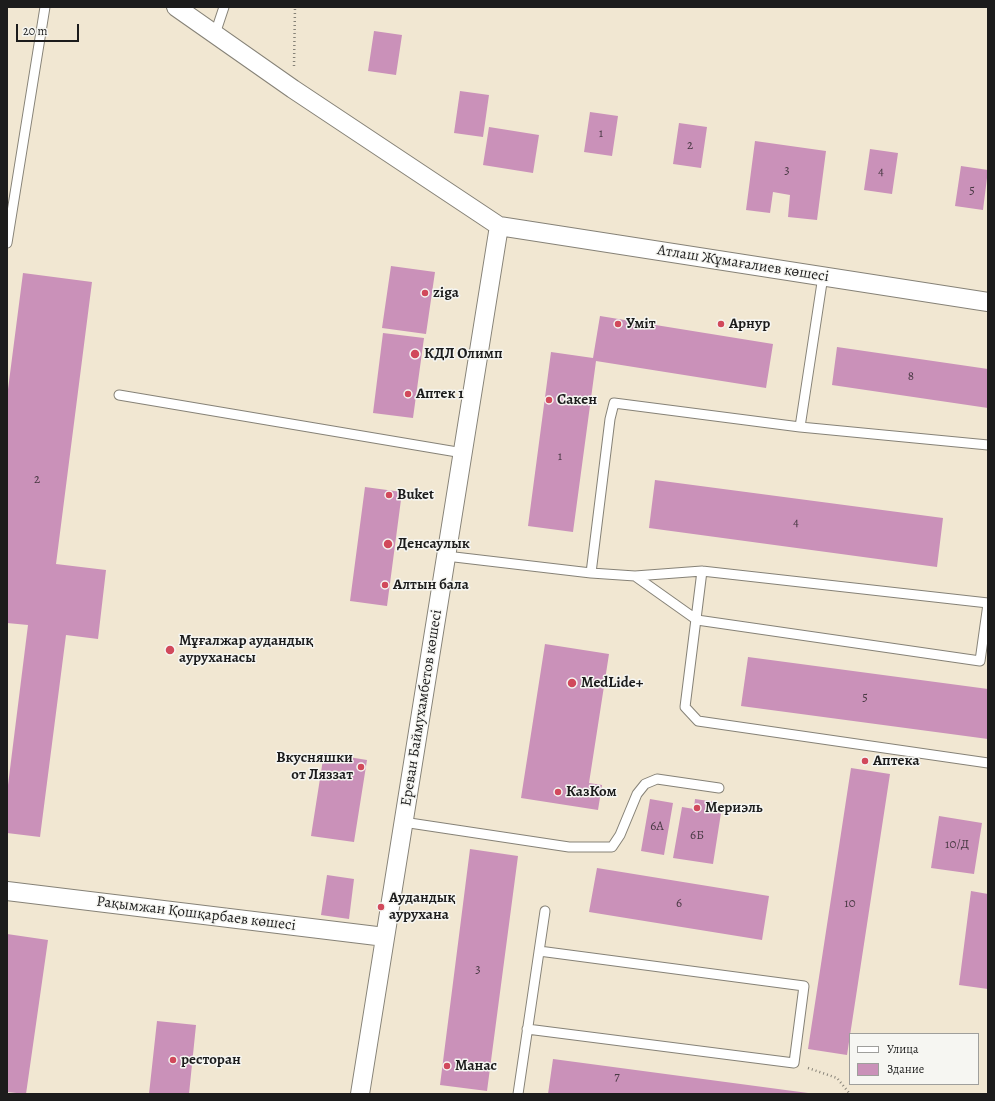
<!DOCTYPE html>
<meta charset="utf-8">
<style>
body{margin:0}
#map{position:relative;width:995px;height:1101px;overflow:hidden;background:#f1e7d2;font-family:Alegreya,serif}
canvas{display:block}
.frame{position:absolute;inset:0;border:8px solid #1c1c1c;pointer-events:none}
.legend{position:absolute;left:849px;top:1033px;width:130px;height:52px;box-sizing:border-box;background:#f6f6f2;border:1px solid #9f9f9c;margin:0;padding:5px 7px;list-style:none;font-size:12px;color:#1c1c1c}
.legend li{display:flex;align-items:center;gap:8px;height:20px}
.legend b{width:20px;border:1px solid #9f9f9c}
.scale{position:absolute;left:16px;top:24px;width:63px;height:18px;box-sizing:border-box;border:2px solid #1c1c1c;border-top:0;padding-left:5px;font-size:12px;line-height:14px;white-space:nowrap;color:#1c1c1c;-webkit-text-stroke:3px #f6f6f2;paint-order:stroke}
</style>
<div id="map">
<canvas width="995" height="1101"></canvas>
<div class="frame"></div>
<ul class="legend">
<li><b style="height:5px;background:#fff"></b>Улица</li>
<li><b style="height:11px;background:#ca91b9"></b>Здание</li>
</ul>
<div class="scale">20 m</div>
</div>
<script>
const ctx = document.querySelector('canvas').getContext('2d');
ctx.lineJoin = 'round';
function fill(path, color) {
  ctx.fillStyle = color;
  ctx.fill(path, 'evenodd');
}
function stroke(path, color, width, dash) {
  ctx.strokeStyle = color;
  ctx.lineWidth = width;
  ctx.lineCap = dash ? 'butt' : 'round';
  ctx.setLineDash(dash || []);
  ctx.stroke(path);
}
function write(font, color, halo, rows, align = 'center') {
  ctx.font = font + ' Alegreya,serif';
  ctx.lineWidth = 3;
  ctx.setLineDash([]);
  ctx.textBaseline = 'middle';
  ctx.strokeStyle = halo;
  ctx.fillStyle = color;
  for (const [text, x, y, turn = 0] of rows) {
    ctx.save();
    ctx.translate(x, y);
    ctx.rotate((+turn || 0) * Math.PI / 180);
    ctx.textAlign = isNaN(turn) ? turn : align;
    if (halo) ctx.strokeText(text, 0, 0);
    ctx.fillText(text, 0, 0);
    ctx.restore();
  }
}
const building = new Path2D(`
 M374 31 402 35 396 75 368 71Z
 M460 91 489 95 483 137 454 133Z
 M590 112 618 116 612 156 584 152Z
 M679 123 707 127 701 168 673 164Z
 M489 127 539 135 533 173 483 165Z
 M755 141 826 151 817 220 788 217 790 195 773 192 770 213 746 210Z
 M870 149 898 153 892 194 864 190Z
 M961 166 988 170 983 210 955 206Z
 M391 266 435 272 426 334 382 328Z
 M23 273 92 282 56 564 106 570 98 639 66 635 40 837 7 833V793L28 625 7 623V397Z
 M600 316 773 344 766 388 596 361 573 532 528 526 551 352 593 358Z
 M383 333 424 338 413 418 373 413Z
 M837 347 988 369V408L832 385Z
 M655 480 943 518 937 567 649 528Z
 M365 487 402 492 387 606 350 601Z
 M545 644 609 654 589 783 602 785 598 810 521 798Z
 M748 657 988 689V739L741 706Z
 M324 753 367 760 354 842 311 836Z
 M851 768 890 774 847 1055 808 1049Z
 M650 799 673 803 664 855 641 851Z
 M695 799 716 802 715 812 721 813 713 864 673 858 682 807 694 809Z
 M939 816 982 823 974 874 931 868Z
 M470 849 518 856 487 1091 440 1085Z
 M597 868 769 896 762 940 589 912Z
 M327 875 354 879 349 919 321 915Z
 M971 891 988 894V989L959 985Z
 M7 934 48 940 26 1094 7 1092Z
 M157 1021 196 1025 189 1094H149Z
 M553 1059 808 1093V1094H548Z`);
const path = new Path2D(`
 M294 66 295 7
 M808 1068 837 1078 850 1094`);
const lane = new Path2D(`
 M215 34 224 7
 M7 243 45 7
 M823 276 800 427 988 445
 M119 395 463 453
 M446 556 591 573 635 576 702 571 988 603
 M702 571 685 707 698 721 988 763
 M591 573 610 419 614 403 800 427
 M635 576 697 620 980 661 988 604
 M403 822 569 847H612L620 835 637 794 645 784 657 779 719 788
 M527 1029 794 1063 804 986 539 951
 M518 1094 545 911`);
const street = new Path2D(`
 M176 7 293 89 499 226 988 302
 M7 891 385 937
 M360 1094 499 226`);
const markers = [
 [425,293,4,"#d1495b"],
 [618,324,4,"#d1495b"],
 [721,324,4,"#d1495b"],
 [415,354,5,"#d1495b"],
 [408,394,4,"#d1495b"],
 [549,400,4,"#d1495b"],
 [389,495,4,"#d1495b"],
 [388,544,5,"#d1495b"],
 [385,585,4,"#d1495b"],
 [170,650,5,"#d1495b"],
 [572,683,5,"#d1495b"],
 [865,761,4,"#d1495b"],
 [361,767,4,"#d1495b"],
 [558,792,4,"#d1495b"],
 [697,808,4,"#d1495b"],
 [381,907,4,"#d1495b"],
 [173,1060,4,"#d1495b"],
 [447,1066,4,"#d1495b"]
];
const numberNames = [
 ["1",601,134],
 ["2",690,146],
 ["3",787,171],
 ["4",881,172],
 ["5",972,191],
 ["8",911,377],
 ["1",560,457],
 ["2",37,480],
 ["4",796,523],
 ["5",865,698],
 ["6А",657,827],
 ["6Б",697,836],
 ["10/Д",957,845],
 ["6",679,904],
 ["10",850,904],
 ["3",478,970],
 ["7",617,1077]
];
const streetNames = [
 ["Атлаш Жұмағалиев көшесі",743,264,9],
 ["Ереван Баймухамбетов көшесі",422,708,-81],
 ["Рақымжан Қошқарбаев көшесі",196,914,7]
];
const poiNames = [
 ["ziga",433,293],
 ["Умiт",626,324],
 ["Арнур",729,324],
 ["КДЛ Олимп",424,354],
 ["Аптек 1",416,394],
 ["Сакен",557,400],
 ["Buket",397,495],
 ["Денсаулык",397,544],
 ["Алтын бала",393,585],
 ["Мұғалжар аудандық",179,641],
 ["ауруханасы",179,658],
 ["MedLide+",581,683],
 ["Вкусняшки",353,758,"right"],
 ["от Ляззат",353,775,"right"],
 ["Аптека",873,761],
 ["КазКом",566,792],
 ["Мериэль",705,808],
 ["Аудандық",389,898],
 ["аурухана",389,915],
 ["ресторан",181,1060],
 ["Манас",455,1066]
];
fill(building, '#ca91b9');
stroke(lane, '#868277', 11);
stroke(street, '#868277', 20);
stroke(path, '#868277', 2.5, [1, 3]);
stroke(lane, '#fff', 9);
stroke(street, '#fff', 18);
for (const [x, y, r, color] of markers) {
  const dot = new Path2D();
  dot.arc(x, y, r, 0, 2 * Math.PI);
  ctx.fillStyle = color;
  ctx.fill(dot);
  stroke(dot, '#f6f6f2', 1.5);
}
write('13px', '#483943', null, numberNames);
write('15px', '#1c1c1c', '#f6f6f2', streetNames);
write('bold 15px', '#1c1c1c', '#f6f6f2', poiNames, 'left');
</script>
